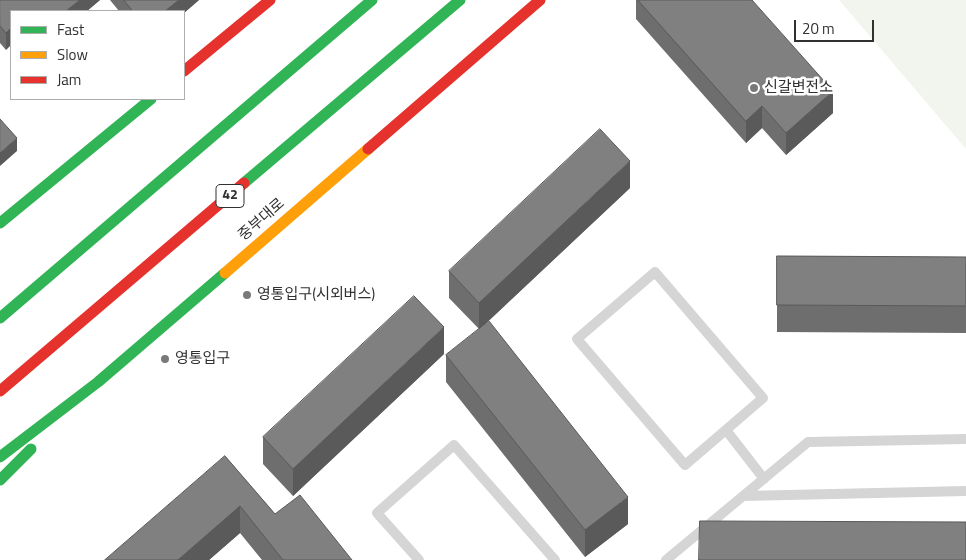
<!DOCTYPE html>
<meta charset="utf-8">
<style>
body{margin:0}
#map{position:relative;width:966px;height:560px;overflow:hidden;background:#fff;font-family:"Titillium Web",sans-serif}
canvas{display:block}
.legend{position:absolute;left:10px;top:10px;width:175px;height:90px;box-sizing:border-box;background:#fff;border:1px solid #adadad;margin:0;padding:6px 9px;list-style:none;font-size:15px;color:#313131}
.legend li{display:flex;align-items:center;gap:10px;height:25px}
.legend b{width:25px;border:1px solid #adadad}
.scale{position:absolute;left:794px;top:20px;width:80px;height:22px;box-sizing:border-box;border:2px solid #313131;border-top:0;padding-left:6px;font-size:15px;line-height:18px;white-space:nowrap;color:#313131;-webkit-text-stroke:4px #fff;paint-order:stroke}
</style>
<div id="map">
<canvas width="966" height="560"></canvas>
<ul class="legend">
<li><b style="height:6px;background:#30b455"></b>Fast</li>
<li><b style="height:6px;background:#ff9f0a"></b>Slow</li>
<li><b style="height:6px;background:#e5322d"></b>Jam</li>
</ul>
<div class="scale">20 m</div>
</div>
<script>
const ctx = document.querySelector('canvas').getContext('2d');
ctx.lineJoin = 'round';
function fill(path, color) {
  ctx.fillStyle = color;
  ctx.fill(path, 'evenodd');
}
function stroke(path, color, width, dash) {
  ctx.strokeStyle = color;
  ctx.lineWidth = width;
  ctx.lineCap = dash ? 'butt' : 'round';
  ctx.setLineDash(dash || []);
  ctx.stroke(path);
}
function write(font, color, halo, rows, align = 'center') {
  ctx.font = font + ' "Titillium Web","Noto Sans KR",sans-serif';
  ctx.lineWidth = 5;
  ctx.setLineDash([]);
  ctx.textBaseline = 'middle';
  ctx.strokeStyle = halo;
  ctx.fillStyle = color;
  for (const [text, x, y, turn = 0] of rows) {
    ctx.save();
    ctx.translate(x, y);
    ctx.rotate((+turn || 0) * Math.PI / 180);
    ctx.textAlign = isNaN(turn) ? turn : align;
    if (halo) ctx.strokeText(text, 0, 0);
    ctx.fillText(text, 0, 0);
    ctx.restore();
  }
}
const green = new Path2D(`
 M839 0H966V149Z`);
const lane = new Path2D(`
 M655 272 763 398 685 465 577 339Z
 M726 430 764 479
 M743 496 966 491
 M419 560 377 513 454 445 555 560
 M666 560 808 442 966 439`);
const fast = new Path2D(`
 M244 183 460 0
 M0 223 151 99
 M0 318 372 0
 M0 457 98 382 225 273
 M0 480 31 449`);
const slow = new Path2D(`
 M225 273 368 149`);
const jam = new Path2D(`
 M184 71 270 0
 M368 149 540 0
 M0 391 244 183`);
const wall = new Path2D(`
 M0 0H100L87 11H11L6 50 0 43Z
 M110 0H199L184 13V11H119Z
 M636 0H752L833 113 786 155 762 128 746 143 636 19Z
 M630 188 486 323 628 524 585 557 446 382V355L479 329 449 298V271Z
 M777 256 966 257V333L777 332Z
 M444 354 293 496 263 464V437Z
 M225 456 275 514 352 560H262L240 533 209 560H105Z`);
const shadedWall = new Path2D(`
 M80 0H100L87 11H66Z
 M179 0H199L184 13V11H165Z
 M11 28V45L6 50V33Z
 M833 91V113L786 155V133Z
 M762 106V128L746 143V121Z
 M17 138V151L0 166V153Z
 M630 161V188L479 330V303Z
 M444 327V354L293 496V469Z
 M628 497V524L585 557V530Z
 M240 506V533L209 560H178Z`);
const building = new Path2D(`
 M0 0H80L66 11H11V28L6 33 0 26Z
 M124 0H179L165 11H133Z
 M638 0H752L833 91 786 133 762 106 746 121Z
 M0 119 17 138 0 153Z
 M600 129 630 161 479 303 449 271Z
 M777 256 966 257V306L777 305Z
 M414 296 444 327 293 469 263 437Z
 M489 321 628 497 585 530 446 355Z
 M225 456 275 514 300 495 352 560H283L240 506 178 560H105Z
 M700 521 966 522V560H699Z`);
const markers = [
 [754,88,5,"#797979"],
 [247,295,5,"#797979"],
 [165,359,5,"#797979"]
];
const shields = [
 [230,196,28]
];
const shieldNames = [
 ["42",230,196]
];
const poiNames = [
 ["신갈변전소",764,88],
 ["영통입구(시외버스)",257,295],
 ["영통입구",175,359]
];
const streetNames = [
 ["중부대로",262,220,-41]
];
fill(green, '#f2f5ed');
stroke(lane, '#d5d5d5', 10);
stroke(fast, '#30b455', 11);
stroke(slow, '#ff9f0a', 11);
stroke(jam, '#e5322d', 11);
fill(wall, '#6e6e6e');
fill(shadedWall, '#5a5a5a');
fill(building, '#808080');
stroke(building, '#5a5a5a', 1);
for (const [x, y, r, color] of markers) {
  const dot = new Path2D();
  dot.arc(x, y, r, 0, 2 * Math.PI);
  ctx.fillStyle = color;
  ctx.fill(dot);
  stroke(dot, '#fff', 2);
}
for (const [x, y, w] of shields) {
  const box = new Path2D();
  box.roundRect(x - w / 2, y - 11.5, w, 23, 4);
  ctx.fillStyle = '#fff';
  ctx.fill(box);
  stroke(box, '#313131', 1);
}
write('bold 14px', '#313131', null, shieldNames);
write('15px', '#313131', '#fff', poiNames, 'left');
write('15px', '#313131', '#fff', streetNames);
</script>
